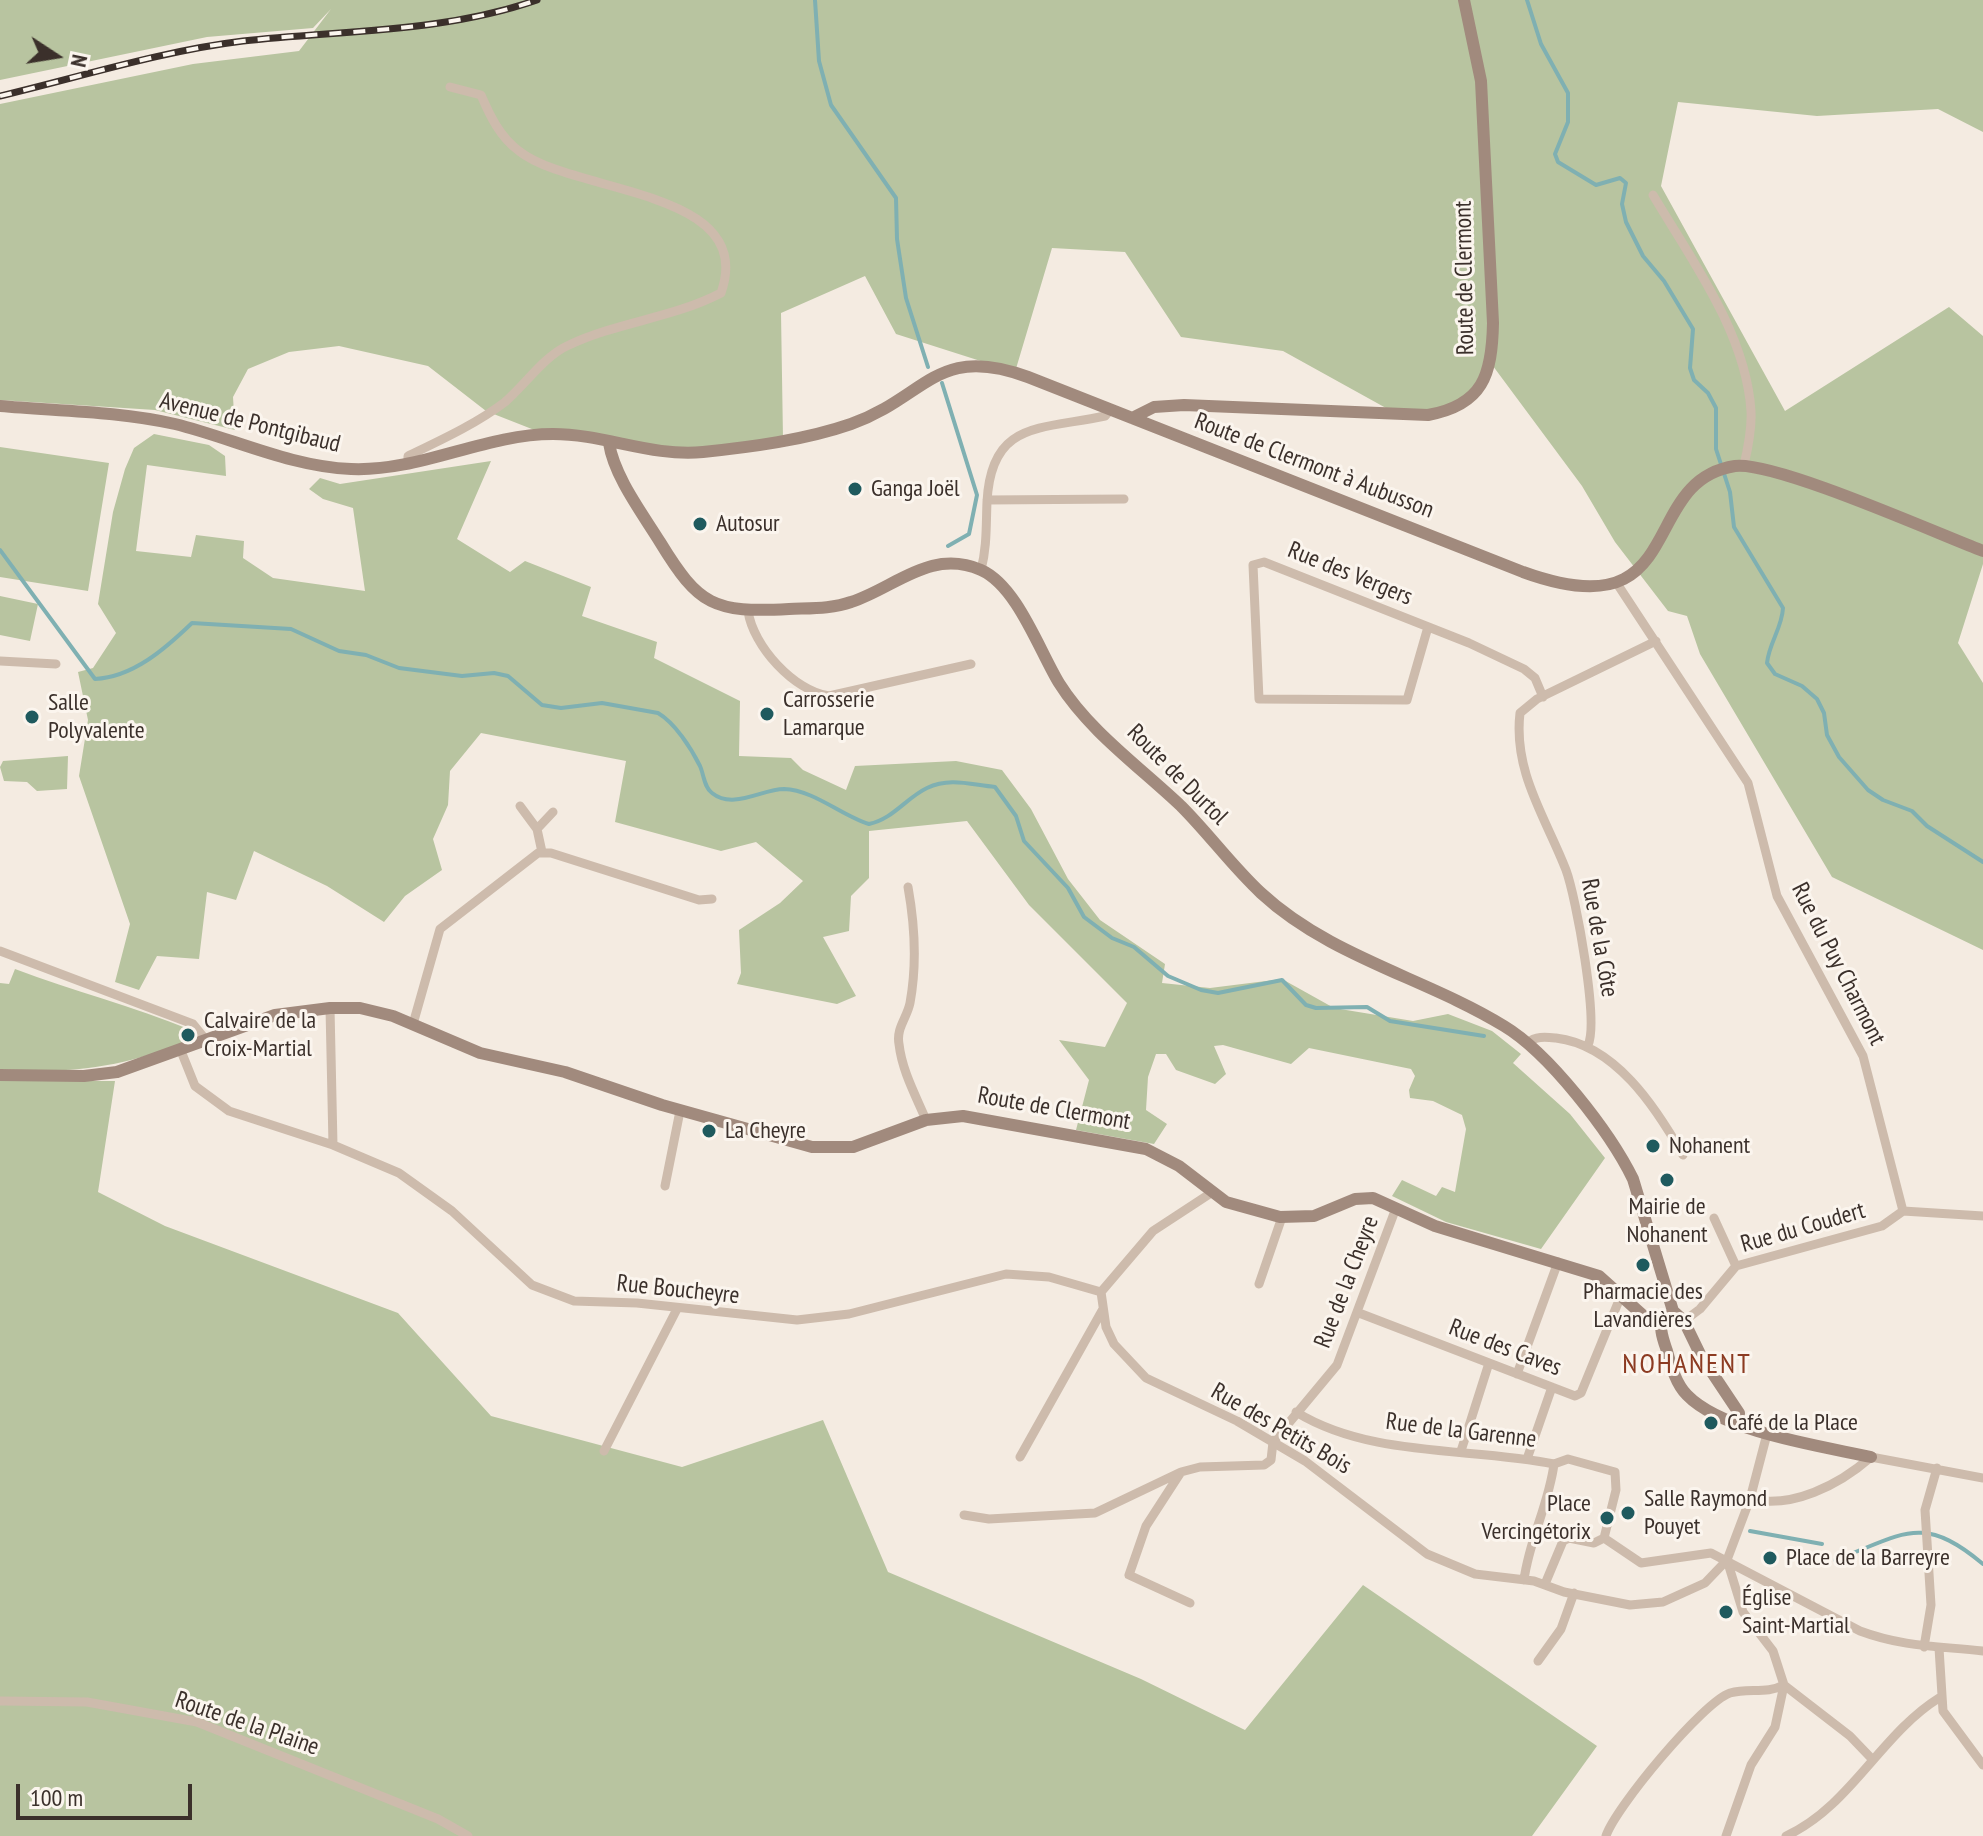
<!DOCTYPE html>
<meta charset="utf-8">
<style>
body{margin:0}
#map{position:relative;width:1983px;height:1836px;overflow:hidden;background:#f4ebe1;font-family:"PT Sans Narrow",sans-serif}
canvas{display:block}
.north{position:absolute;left:16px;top:16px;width:80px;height:80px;-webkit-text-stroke:6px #fbf5ee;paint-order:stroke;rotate:102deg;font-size:22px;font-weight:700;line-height:32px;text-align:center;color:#3b302b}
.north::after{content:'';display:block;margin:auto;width:28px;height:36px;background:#3b302b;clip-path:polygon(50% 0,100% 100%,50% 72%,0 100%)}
.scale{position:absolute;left:16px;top:1784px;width:176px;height:36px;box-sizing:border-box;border:4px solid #3b302b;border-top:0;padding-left:10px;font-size:24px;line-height:28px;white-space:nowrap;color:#3b302b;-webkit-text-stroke:6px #fbf5ee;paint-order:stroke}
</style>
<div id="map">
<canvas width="1983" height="1836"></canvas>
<div class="north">N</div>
<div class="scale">100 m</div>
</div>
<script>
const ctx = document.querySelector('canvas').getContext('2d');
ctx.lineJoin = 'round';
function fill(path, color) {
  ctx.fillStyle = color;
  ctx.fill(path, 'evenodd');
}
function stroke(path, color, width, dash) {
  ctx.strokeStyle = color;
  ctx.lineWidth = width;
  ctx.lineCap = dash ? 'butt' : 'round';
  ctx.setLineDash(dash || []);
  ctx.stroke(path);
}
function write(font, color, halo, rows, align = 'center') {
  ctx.font = font + ' "PT Sans Narrow",sans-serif';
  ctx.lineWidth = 6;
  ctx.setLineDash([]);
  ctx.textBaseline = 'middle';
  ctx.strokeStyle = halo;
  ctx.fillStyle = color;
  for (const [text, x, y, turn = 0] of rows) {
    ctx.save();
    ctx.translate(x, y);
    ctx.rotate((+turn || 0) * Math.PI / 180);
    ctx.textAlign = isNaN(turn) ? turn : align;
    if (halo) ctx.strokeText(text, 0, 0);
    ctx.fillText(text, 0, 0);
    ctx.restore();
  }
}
const green = new Path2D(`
 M0 0H1983V132L1938 109 1817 116 1678 102 1661 186 1785 411 1949 307 1983 336V564L1958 643 1983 683V950L1832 877 1700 654 1687 616 1668 611 1615 542 1582 486 1490 362 1483 381 1453 410 1395 413 1283 351 1181 337 1125 252 1052 248 1015 372 896 334 865 276 781 313 783 439 684 454 542 433 486 411 428 366 339 346 289 352 248 369 233 397 235 430 155 410 0 400V104L193 64 299 51 331 9 313 28 207 37 0 80Z
 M154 434 209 445 225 456 226 476 147 465 136 551 191 557 196 535 244 541 243 558 273 578 365 591 353 508 323 499 309 489 320 478 340 484 491 461 457 539 510 572 525 561 591 587 582 616 657 642 654 658 740 701 739 756 791 758 803 770 846 790 855 766 956 761 1002 770 1031 809 1068 879 1100 920 1165 964 1162 983 1210 988 1282 979 1334 1008 1413 1021 1448 1014 1492 1031 1521 1054 1513 1063 1570 1114 1605 1158 1541 1249 1446 1222 1392 1196 1402 1180 1436 1196 1442 1187 1455 1192 1466 1129 1462 1115 1433 1101 1410 1098 1409 1090 1415 1076 1411 1069 1309 1048 1291 1064 1223 1045 1214 1046 1226 1074 1215 1084 1176 1070 1166 1054H1156L1148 1077 1146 1110 1167 1124 1154 1144 1076 1130 1089 1080 1059 1040 1105 1047 1127 1003 1029 905 967 821 869 831V878L851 896 849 931 823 937 856 996 837 1004 737 984 741 973 739 930 780 903 803 881 756 842 721 851 615 822 626 761 481 733 450 771 448 805 433 839 442 870 405 896 384 922 327 886 254 851 236 900 207 892 199 959 157 956 139 990 115 982 130 924 79 776 88 720 78 672 93 668 116 633 98 604 113 512 125 469 134 448Z
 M0 447 109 463 88 591 0 577Z
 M0 596 38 604 30 641 0 635Z
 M68 756 67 789 37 791 27 782 4 781 0 767 3 761Z
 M15 969C73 991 133 1006 191 1030L190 1040C121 1068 73 1074 0 1069V983L9 984Z
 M0 1081H115L98 1192 165 1226 398 1313 491 1416 682 1467 823 1420 888 1572 1141 1679 1245 1730 1363 1585 1597 1746 1532 1836H0Z`);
const stream = new Path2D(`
 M815 0 819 61 831 105 896 198 897 239 906 298 928 367
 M1527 0 1541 44 1568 93V122L1555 154 1558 162 1596 185 1620 178 1626 183 1622 204 1626 222 1643 256 1664 281 1693 329 1690 368 1694 380 1708 393 1716 408V449L1730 492 1734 527 1783 608C1782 628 1769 643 1767 663L1775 674 1802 686 1817 699 1824 713 1827 735 1839 757 1868 790 1883 800 1912 811 1927 826 1983 862
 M942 383 977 495 969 534 948 546
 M0 550 95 679C133 677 165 649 192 623L291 629 339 651 366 655 399 668 462 676 494 673 508 676 542 705 561 708 602 703 658 713C675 723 691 748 700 766 704 775 704 787 712 793 733 810 762 789 784 789 814 790 842 816 869 824 893 819 906 798 927 788 950 777 972 785 995 787L1016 816 1024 841 1068 888 1084 917 1112 938 1134 947 1168 976 1201 990 1218 993 1282 980 1306 1005 1316 1008 1367 1007 1390 1021 1484 1036
 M1750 1531 1822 1544
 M1835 1560C1903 1535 1921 1512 1983 1564`);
const street = new Path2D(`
 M1653 195C1691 259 1746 333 1751 411 1752 429 1748 448 1744 465
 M408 463V456C441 440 476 424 505 402 526 384 544 356 569 345 618 322 673 318 721 293 758 188 572 194 519 151 500 137 490 116 481 95L450 87
 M987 500 1124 499
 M981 570C987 547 986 526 987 502 991 420 1041 430 1105 416L1110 410
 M1616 582 1748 783 1777 896 1863 1056 1903 1211
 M748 611C753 646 794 691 829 696L971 664
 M1428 627 1407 700 1259 699 1253 565 1264 562 1469 643 1524 669 1535 678 1543 697
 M0 661 56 664
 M520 806 537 829 542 852
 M537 829 553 812
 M908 887C915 926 917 965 910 1003 907 1018 896 1028 899 1044 902 1071 916 1096 926 1120
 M0 951 193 1024 206 1040
 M330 1008 333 1145
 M413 1024 440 929 538 853H551L699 900 712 899
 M1527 1043C1536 1036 1545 1037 1556 1038 1615 1045 1655 1106 1683 1155
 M1588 1045C1599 1022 1576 897 1566 870 1546 818 1513 772 1520 713L1537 699 1656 641
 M181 1051 195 1086 229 1111 333 1145 399 1173 452 1211 532 1285 574 1301 637 1303 797 1320 849 1314 1006 1274 1049 1277 1101 1292
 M665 1186 680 1111
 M1903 1211 1983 1216
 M1714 1218 1736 1266
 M1259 1284 1282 1217
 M1101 1292 1106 1327 1114 1344 1146 1378 1237 1421 1305 1461 1427 1554 1475 1574 1534 1581 1564 1592 1630 1605 1663 1602 1705 1583 1727 1560 1750 1499
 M1101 1292 1153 1231 1211 1193
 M1359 1313 1575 1396 1581 1393 1622 1293
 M1684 1321 1700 1309 1736 1266 1882 1226 1903 1211
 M1517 1374 1558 1262
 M1296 1412C1371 1458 1470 1447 1554 1464 1549 1504 1529 1540 1524 1580
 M1767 1434 1750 1499C1792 1509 1839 1485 1871 1457L1983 1478
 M604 1451 677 1309
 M1461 1451 1489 1363
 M1020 1457 1103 1309
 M1527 1459 1552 1387
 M1554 1464 1568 1459 1615 1472 1616 1490 1604 1538 1641 1563 1711 1553 1860 1631C1903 1647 1938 1646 1983 1651
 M964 1515 989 1519 1095 1513 1181 1472
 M1545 1584 1563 1541 1569 1538 1594 1543 1604 1538
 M1190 1603 1129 1575 1146 1526 1181 1472 1200 1467 1264 1465 1271 1460 1273 1442 1337 1365 1396 1208
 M1924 1647 1931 1605 1925 1510 1937 1468
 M1939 1648 1943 1711 1983 1765
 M1538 1661 1561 1629 1574 1593
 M0 1701 87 1702 197 1722 438 1819 468 1836
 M1606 1836C1615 1808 1703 1702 1730 1693 1749 1688 1767 1694 1784 1685L1850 1736 1873 1760
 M1726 1836 1751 1765 1775 1727 1784 1685 1773 1651 1743 1612 1727 1560
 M1786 1836C1850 1807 1881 1734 1939 1698`);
const secondary = new Path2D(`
 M0 406C57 411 118 411 175 424 232 438 291 467 351 469 420 472 484 434 553 434 604 434 651 457 703 452 751 447 805 440 851 424 927 397 936 343 1028 377L1523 572C1691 633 1636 481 1735 466 1775 461 1936 533 1983 551
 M1132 418 1154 407 1184 405 1428 415C1483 405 1492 375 1493 323L1481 81 1464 0
 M609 443C614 476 642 513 660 542 699 606 714 613 789 609 809 608 832 609 851 602 895 588 930 548 981 570 1017 586 1039 650 1059 683 1089 731 1140 767 1181 806 1209 834 1232 866 1261 893 1330 957 1426 978 1504 1026 1549 1053 1610 1132 1633 1179L1673 1311
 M0 1075 84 1076 117 1072 275 1015 330 1008H360L393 1016 480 1053 565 1072 662 1105 812 1147H853L926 1120 963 1116 1146 1149 1179 1166 1226 1202 1280 1217 1314 1216 1355 1199 1373 1198 1435 1226 1599 1276 1647 1319 1660 1323
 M1673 1311 1684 1321 1701 1356 1739 1413 1738 1421
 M1664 1316C1658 1327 1663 1339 1667 1351 1671 1366 1676 1384 1687 1395 1723 1432 1821 1446 1871 1457`);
const rail = new Path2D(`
 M0 96C80 77 161 51 243 41 342 30 442 33 537 0`);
const markers = [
 [855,489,8,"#1f5a5e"],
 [700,524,8,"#1f5a5e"],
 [767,714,8,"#1f5a5e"],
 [32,717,8,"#1f5a5e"],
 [188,1035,8,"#1f5a5e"],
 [709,1131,8,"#1f5a5e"],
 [1653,1146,8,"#1f5a5e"],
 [1667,1180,8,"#1f5a5e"],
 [1643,1265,8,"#1f5a5e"],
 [1711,1423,8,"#1f5a5e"],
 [1628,1513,8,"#1f5a5e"],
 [1607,1518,8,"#1f5a5e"],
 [1770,1558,8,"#1f5a5e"],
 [1726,1612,8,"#1f5a5e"]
];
const streetNames = [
 ["Route de Clermont",1465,278,-91],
 ["Avenue de Pontgibaud",250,423,14],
 ["Route de Clermont à Aubusson",1314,466,21],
 ["Rue des Vergers",1350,574,22],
 ["Route de Durtol",1177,775,45],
 ["Rue de la Côte",1599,938,80],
 ["Rue du Puy Charmont",1838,964,63],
 ["Route de Clermont",1054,1109,10],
 ["Rue du Coudert",1803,1228,-16],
 ["Rue de la Cheyre",1347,1282,-69],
 ["Rue Boucheyre",678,1290,6],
 ["Rue des Caves",1505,1348,21],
 ["Rue des Petits Bois",1281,1429,30],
 ["Rue de la Garenne",1461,1431,7],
 ["Route de la Plaine",247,1724,19]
];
const poiNames = [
 ["Ganga Joël",871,489],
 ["Autosur",716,524],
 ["Carrosserie",783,700],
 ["Lamarque",783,728],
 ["Salle",48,703],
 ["Polyvalente",48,731],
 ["Calvaire de la",204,1021],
 ["Croix-Martial",204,1049],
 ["La Cheyre",725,1131],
 ["Nohanent",1669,1146],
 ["Mairie de",1667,1207,"center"],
 ["Nohanent",1667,1235,"center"],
 ["Pharmacie des",1643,1292,"center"],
 ["Lavandières",1643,1320,"center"],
 ["Café de la Place",1727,1423],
 ["Salle Raymond",1644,1499],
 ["Pouyet",1644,1527],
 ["Place",1591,1504,"right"],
 ["Vercingétorix",1591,1532,"right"],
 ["Place de la Barreyre",1786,1558],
 ["Église",1742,1598],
 ["Saint-Martial",1742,1626]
];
const quarterNames = [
 ["NOHANENT",1687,1365]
];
fill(green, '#b8c4a0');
stroke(stream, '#7fb0b2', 4);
stroke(street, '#cdbbac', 9);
stroke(secondary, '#a18a7d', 12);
stroke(rail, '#3b302b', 7);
stroke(rail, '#fbf5ee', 4, [12]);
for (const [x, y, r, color] of markers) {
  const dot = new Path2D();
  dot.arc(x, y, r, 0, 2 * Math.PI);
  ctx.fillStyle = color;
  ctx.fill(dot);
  stroke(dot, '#fbf5ee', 3);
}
write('24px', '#3b302b', '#fbf5ee', streetNames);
write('24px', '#3b302b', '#fbf5ee', poiNames, 'left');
ctx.letterSpacing = '2px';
write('28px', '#8c3b22', '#fbf5ee', quarterNames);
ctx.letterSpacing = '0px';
</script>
